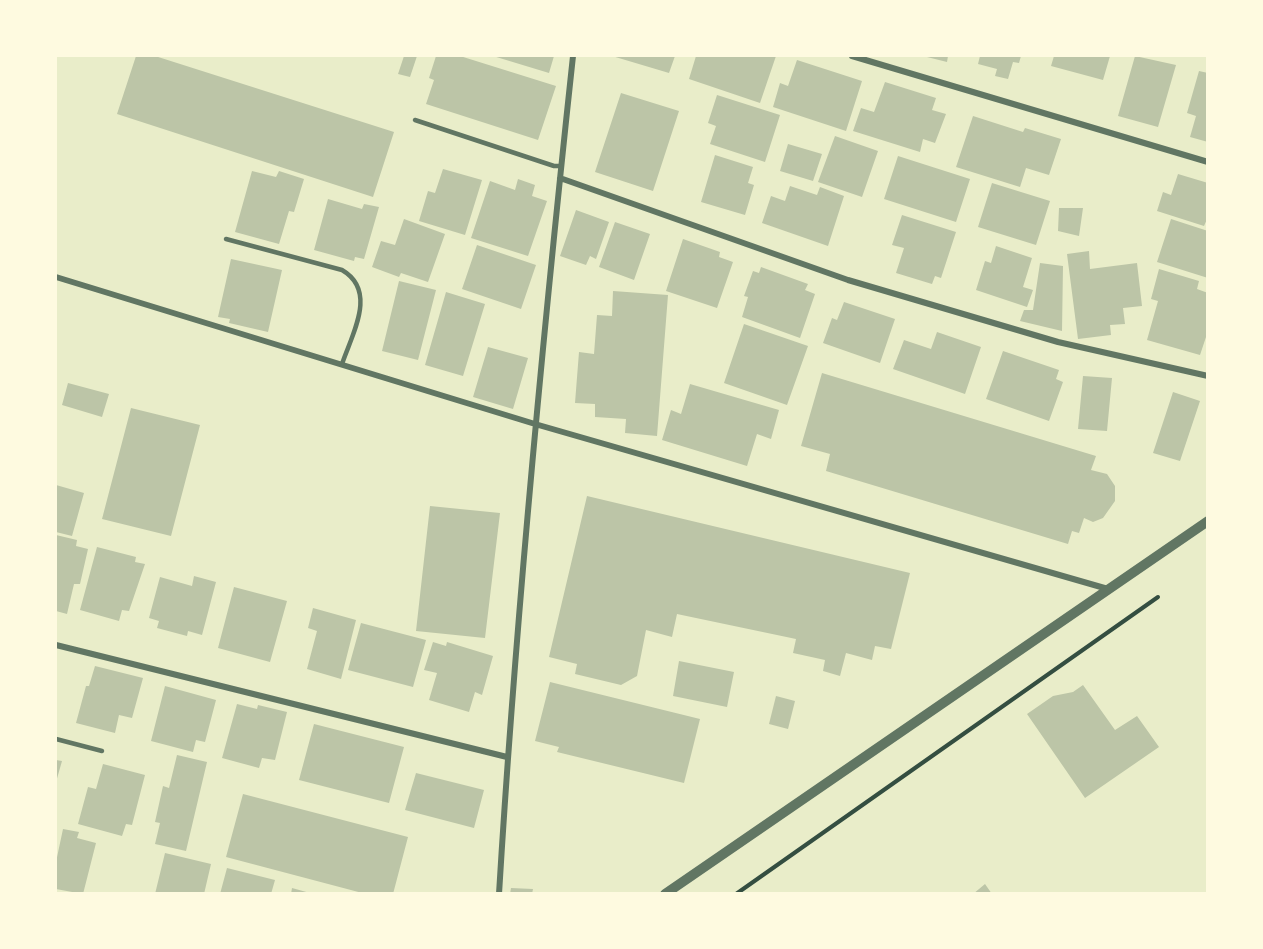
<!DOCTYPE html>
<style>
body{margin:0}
#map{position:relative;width:1263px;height:949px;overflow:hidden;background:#e9edc9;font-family:Roboto,sans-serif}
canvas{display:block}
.frame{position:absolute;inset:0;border:57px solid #fefae0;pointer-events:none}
</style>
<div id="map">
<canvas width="1263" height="949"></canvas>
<div class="frame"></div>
</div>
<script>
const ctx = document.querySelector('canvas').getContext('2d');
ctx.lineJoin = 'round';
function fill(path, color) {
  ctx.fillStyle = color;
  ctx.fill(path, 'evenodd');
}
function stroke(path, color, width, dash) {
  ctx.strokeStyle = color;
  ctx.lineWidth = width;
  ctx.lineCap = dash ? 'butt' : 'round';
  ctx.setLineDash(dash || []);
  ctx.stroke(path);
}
const building = new Path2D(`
 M136 56H155L394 132 373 197 117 114Z
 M404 56H417L410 77 398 74Z
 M436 56H460L556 86 538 140 426 104 434 80 429 78Z
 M493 56H554L549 73Z
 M612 56H675L669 73Z
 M696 56H776L760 103 689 79Z
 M923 56H948L947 62Z
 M980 56H1021L1019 63 1013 62 1008 79 995 76 997 69 978 64Z
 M1054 56H1110L1103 80 1051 66Z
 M1135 56 1176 65 1158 127 1118 116Z
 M797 60 862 81 846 131 773 107 780 83 788 86Z
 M1199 71 1208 73V142L1190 137 1196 116 1187 113Z
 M885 82 936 98 932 110 946 114 935 143 923 139 920 152 853 131 861 108 874 112Z
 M621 93 679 111 653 191 595 172Z
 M717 95 780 115 765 162 710 144 716 126 708 123Z
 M973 116 1023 132 1025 128 1061 139 1049 175 1026 168 1020 187 956 167Z
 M835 136 878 151 862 197 818 182Z
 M788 144 822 154 813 181 780 171Z
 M715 155 753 167 748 183 754 185 745 215 701 202Z
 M898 156 970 179 956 222 884 199Z
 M443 169 482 180 465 235 419 221 428 191 435 193Z
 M252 171 276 177 279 171 304 179 294 212 289 211 279 244 235 232Z
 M1178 174 1208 183V217L1204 226 1157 211 1163 192 1171 195Z
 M518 179 535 185 532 196 547 201 528 256 471 238 490 181 515 190Z
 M992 183 1050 201 1036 245 978 227Z
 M790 186 817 195 820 187 844 196 828 246 762 223 771 196 785 201Z
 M328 199 362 209 364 204 379 207 364 259 355 257 354 261 314 250Z
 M1059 208H1083L1079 236 1058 231Z
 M576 210 609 222 596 259 590 256 586 265 560 256Z
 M902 215 956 232 941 278 935 276 932 284 896 273 904 248 892 245Z
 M404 219 445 234 428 282 401 273 399 277 372 267 381 241 395 245Z
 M1171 219 1208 231V278L1157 262Z
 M615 222 650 234 634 280 599 267Z
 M683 239 720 252 719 257 733 262 717 308 666 291Z
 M477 245 536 265 521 309 462 289Z
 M996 246 1032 258 1023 287 1033 290 1027 307 976 290 985 261 991 263Z
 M1089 251 1090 269 1137 263 1142 306 1123 308 1125 324 1110 325 1111 335 1078 339 1067 254Z
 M231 259 282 270 268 332 229 323 230 319 218 317Z
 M1040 263 1063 266 1062 331 1020 321 1024 310H1033Z
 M761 267 808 284 805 290 815 294 800 338 742 317 748 297 744 296 753 271 759 273Z
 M1159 269 1199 281 1197 289 1208 293V331L1200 355 1147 340 1158 301 1151 299Z
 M399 281 436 290 418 360 382 351Z
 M613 291 668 295 657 436 625 433 626 419 595 417V404L575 403 579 352 594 354 597 315 612 316Z
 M446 292 485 304 463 376 425 365Z
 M844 302 895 319 880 363 823 343 832 318 837 320Z
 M744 324 808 346 787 405 724 383Z
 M937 332 981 347 965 394 893 369 904 340 931 349Z
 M488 347 528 358 513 409 473 397Z
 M1003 351 1059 370 1056 379 1063 382 1049 421 986 399Z
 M822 373 1096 456 1091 470 1107 474 1115 486V501L1103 518 1093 522 1084 518 1079 533 1072 531 1068 544 826 471 830 454 801 446Z
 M1083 376 1112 378 1107 431 1078 429Z
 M68 383 109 394 102 417 62 405Z
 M690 384 779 410 771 439 757 434 747 466 662 440 671 410 681 414Z
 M1173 392 1200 401 1180 461 1153 453Z
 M131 408 200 425 171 536 102 519Z
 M56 485 84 493 72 536 56 532Z
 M587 496 910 573 891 649 875 646 872 660 846 653 840 676 823 671 825 660 793 653 796 639 677 614 672 637 646 630 637 676 621 685 575 674 577 664 549 657Z
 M430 506 500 513 485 638 416 631Z
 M56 535 77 540 76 546 88 549 80 584H74L67 614 56 611Z
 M97 547 136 557 135 562 145 564 129 611 122 610 119 621 80 610Z
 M194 576 216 582 202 635 188 631 187 636 157 628 159 621 149 618 160 577 192 586Z
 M234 587 287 601 270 662 218 648Z
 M313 608 356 620 341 679 307 669 317 631 308 628Z
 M361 623 426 640 413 687 348 670Z
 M433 642 446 646 447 642 493 656 482 695 475 692 469 712 429 700 437 673 424 670Z
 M679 661 734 672 727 707 673 696Z
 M95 666 143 678 132 718 119 715 115 733 76 723 86 686H89Z
 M550 682 700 719 684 783 557 752 559 747 535 741Z
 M1083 685 1115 730 1137 716 1159 747 1085 798 1027 714 1053 696 1073 692Z
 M165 686 216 700 205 742 196 740 193 752 151 741Z
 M776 696 795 701 788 729 769 724Z
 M237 704 257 709 258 705 287 712 275 760 262 758 259 768 222 758Z
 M314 724 404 747 389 803 299 780Z
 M177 755 207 762 186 851 155 844 160 823 155 822 163 786 169 788Z
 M56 760 62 761 56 782Z
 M103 764 145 775 132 825 126 824 122 836 78 824 88 787 96 789Z
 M416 773 484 790 474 828 405 810Z
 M243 794 408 837 393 894H366L226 857Z
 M63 829 79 832 77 838 96 843 83 894 56 889V862Z
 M165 853 211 864 204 894H155Z
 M227 868 275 880 271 894H220Z
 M985 884 992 894H973Z
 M292 888 310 893V894H291Z
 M511 888 533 889 532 894H510Z`);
const path = new Path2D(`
 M736 894 1158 597`);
const service = new Path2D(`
 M415 120 554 166H561
 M226 239 342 270C378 291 352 334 342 364
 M56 739 102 751`);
const minor = new Path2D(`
 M852 56 1208 162
 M560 178 848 280 1058 342 1208 376
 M56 277 535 424 1108 589
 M56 645 507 757
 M499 894C516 613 543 334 573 56`);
const tertiary = new Path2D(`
 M665 894 1208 521`);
fill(building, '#bcc5a7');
stroke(path, '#344e41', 4);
stroke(service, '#617663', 4.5);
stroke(minor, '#617663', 6);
stroke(tertiary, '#617663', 10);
</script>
